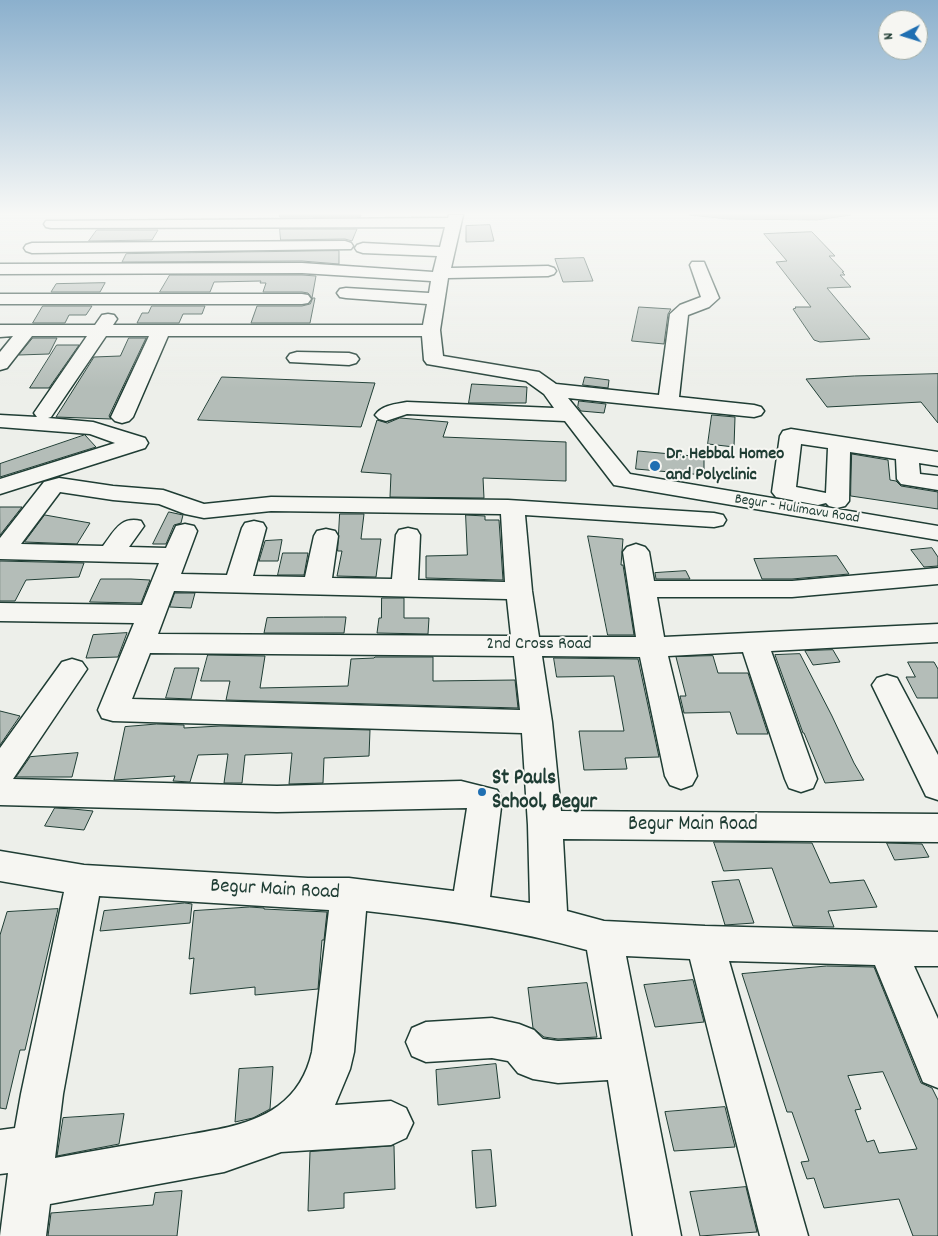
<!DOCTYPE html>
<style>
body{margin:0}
#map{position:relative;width:938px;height:1236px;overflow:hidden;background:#edefea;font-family:Dekko,sans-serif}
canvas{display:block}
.north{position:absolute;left:878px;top:10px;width:50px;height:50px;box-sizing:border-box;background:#f6f6f2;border:1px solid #a0aca6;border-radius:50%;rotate:265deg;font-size:14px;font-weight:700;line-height:20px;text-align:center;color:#1f3d34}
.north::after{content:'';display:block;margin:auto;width:18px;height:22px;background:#1f6fb2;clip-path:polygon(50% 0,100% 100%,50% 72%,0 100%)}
</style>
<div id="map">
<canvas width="938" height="1236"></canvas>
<div class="north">N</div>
</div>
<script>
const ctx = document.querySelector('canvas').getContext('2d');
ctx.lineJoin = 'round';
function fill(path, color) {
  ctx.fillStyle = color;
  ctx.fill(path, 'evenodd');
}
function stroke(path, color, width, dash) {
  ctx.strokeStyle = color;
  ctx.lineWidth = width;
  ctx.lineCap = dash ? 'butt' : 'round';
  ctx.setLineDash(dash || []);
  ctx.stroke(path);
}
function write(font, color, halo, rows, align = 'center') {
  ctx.font = font + ' Dekko,sans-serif';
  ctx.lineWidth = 4;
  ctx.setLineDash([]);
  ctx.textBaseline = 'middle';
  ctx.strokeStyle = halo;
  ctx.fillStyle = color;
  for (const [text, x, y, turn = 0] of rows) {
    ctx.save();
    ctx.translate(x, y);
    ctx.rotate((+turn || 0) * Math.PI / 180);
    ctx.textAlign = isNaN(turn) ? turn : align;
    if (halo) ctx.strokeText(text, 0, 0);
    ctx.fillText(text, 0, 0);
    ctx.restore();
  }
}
const water = new Path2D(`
 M690 215H851L817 220 728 219Z`);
const building = new Path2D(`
 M280 215H361L360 217H280Z
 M490 225 494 241 466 242V226Z
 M280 229H357L352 241 345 239 281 240Z
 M97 230H158L152 240 89 241Z
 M812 232 835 256H829L844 272H842L845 275H840L851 287 827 288 870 339 820 342 814 340 793 309 796 308 795 307H811L776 262 787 261 764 234Z
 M339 251V264L302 261 122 262 126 254Z
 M584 258 593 281 563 282 555 259Z
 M170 275H302L316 276 312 298 308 293 302 292H263L266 283H260L261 281 214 282 210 292H160Z
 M105 283 100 292H51L56 284Z
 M313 298H315L310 323H251L257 306H302L310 304Z
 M43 306H92L86 315H69L65 323H33Z
 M152 306H205L202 314H183L179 323H137L142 313H148Z
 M639 307 671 309 668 314 664 344 632 341Z
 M33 338H57L49 354 19 355Z
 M129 338H146L109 416 111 419 56 417 94 357 120 356Z
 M57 345H79L49 388H30Z
 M938 374V423L921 402 827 407 806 379 854 376Z
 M222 377 375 383 361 427 198 420Z
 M585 377 609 380 608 388 583 385Z
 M472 384 527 387 526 403H469Z
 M579 401 606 404 604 413 581 411 578 407Z
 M712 415 735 417 734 447 708 444Z
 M400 418 448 422 443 437 566 442V481L483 478 484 498 390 497 391 474 361 472 377 420 387 423Z
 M85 435 96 447 0 477V464Z
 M638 451 704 457V475L636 469Z
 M852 454 888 460 890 480 896 481 901 486 938 492V509L851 496Z
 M0 507H22L0 535Z
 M169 512 183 515 181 523 174 525 166 544H153Z
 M340 514H364L361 539H381L376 577 337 576 342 551H338Z
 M45 515 90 523 77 544 25 542Z
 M466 515 485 516V520H499L503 580 426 578V556L467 555Z
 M588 536 623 539 621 565H623L634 635H608Z
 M282 540 278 561H259L265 541Z
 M932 548 938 557V566L924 567 911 550Z
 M283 553H308L304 575H278Z
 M837 556 849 574 792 579H762L754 559Z
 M0 561 84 563 79 577 26 580 15 601H0Z
 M686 571 690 579H656L655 573Z
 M101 579H131L150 580 141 603 90 602Z
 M175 593H195L191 608 170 607Z
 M382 598H404V618H429L428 634 377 633 379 618H381Z
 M324 617H346L344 633H264L267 618Z
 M127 633 118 657 86 658 93 635Z
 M833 650 840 662 813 665 805 651Z
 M800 654 832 716 854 763 864 780 825 783 804 733H803L775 655Z
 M208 655 265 656 260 688 348 686 351 659 374 658 375 657H433V681L515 680 518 708 226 700 230 681H201Z
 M713 656 718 673H748L768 734H737L730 712 684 713 680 696H686L676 657Z
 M554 658 638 659 659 757 625 758 627 769 584 770 579 731H624L614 676 557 677Z
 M908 662H934L938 669V698H917L906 677H915Z
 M175 668H199L191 699 166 698Z
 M0 711 20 716 0 745Z
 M157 724 184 725V728L220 726 370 730 369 756 324 758 323 783 289 784 292 753 245 755 242 783H224L228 754 198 755 190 782 173 781 175 776 114 780 125 727Z
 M78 753 72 777H16L30 757Z
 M55 808 73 809 93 811 84 830 45 826Z
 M714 842 812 843 830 883 864 880 877 907 828 911 834 927 793 926 772 868 724 871Z
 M887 843 922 844 929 857 895 860Z
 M739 880 754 923 725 925 712 882Z
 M185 903 192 904 190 923 100 931 104 911Z
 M250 907 264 908V909L327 912 324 940H322L318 989 255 995V987L190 994 194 958 189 959 194 911Z
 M58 909 25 1050H20L6 1109 0 1108V935L7 912Z
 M827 966 874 967 921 1083 932 1088 938 1100V1236H913L899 1199 824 1208 814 1178 807 1179 801 1162 809 1161 792 1112H787L742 974ZM883 1072 917 1149 879 1153 874 1140 867 1142 855 1110 861 1109 848 1076Z
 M693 980 704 1022 655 1027 644 985Z
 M587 983 597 1037 558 1039 544 1037 533 1028 528 988Z
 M496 1064 500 1098 438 1105 436 1070Z
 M273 1067 270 1109 253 1118 235 1122 239 1069Z
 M725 1107 735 1147 674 1151 665 1112Z
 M124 1114 119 1144 57 1156 63 1118Z
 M394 1146 395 1189 344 1193V1208L308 1211 310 1152Z
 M491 1150 496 1206 476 1208 472 1151Z
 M746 1187 757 1232 700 1236 690 1192Z
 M182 1191 177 1236H48L51 1213 153 1205 155 1193Z`);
const minor = new Path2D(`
 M449 215H463L451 268 548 266 554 268 556 271 554 274 548 276 448 278 440 330 443 356 539 372 556 384 659 395 670 314 680 305 701 297 690 265 692 262H704L719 298 709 307 688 315 679 397 754 405 761 407 764 411 761 415 754 417 568 398 630 474 938 526V540L614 485 565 421 407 414 386 421 379 419 375 415C382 405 396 404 407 402L554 408 544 394 526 381 427 364 424 360 422 336H168L133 417 129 421 122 423 115 421 111 417 149 336H106L51 417 48 418 93 422 145 438 148 443 145 448 0 494V479L115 443 90 434 0 427V415L37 417 34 413 87 336H32L7 368 0 370V352L13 336 0 337V325H95L102 315 108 314 114 315 117 319 113 325H423L427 304 346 298 340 297 337 293 340 289 346 288 429 293 431 281 302 273 0 274V264L302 263 433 272 437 256 363 253 357 251 355 248 357 245 363 243 440 247 445 227 51 228 46 227 44 224 46 221 448 218Z
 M345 241 351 243 353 246 351 249 32 253 26 251 24 248 26 245 32 243Z
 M0 294H302L308 295 311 299 308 303 302 304H0Z
 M297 352 349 353 356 355 359 359 356 363 349 365 290 362 287 358 290 354Z
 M791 429 938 452V466L919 463 920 474 938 476V490L901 484 897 479 896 459 850 452 849 501 845 506 837 508 829 506 826 503 818 505 776 497 772 492 780 436 783 431ZM801 444 828 448 826 493 796 487Z
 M59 478 113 486 163 490 204 504 271 497 508 500 714 513 723 515 726 520 723 525 714 527 525 515 532 591 539 637H636L623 552 627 547 636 544 645 547 649 552 654 581H792L938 568V584L792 597H657L664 637 938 624V642L771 651 817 779 813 788 801 792 789 788 785 779 743 652 668 656 697 776 692 785 681 789 670 785 665 776 640 657 542 656 552 722 561 811 938 814V842L563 839 567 911 604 921 705 926 938 932V966H914L938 1019V1088L923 1082 875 965 729 961 808 1236H760L690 959 626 956 681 1236H633L608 1080 558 1083 533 1079 518 1073 508 1061 492 1058 426 1062 412 1056 406 1042 412 1028 426 1022 492 1018 519 1024 534 1030 543 1039 558 1041 602 1039 587 950C515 930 440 919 366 911L354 1052 350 1069 335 1105 391 1101 406 1108 413 1123 406 1138 391 1145 281 1152 224 1172 50 1204 46 1236H0L8 1173 0 1174V1130L15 1128 21 1094 64 892 0 881V851L84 865 308 878H349L454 891 467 808 277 812 0 805V748L62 662 72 659 82 662 87 669 13 779 277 786 461 781 497 790 502 799 490 897 530 903 528 825 522 733 113 721 102 718 98 710 134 623 0 621V603L142 605 159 563 0 559V538L44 482ZM60 492 113 500 159 504 185 514 204 518 271 511 501 514 505 582 418 580 420 535 417 530 408 528 399 530 396 535 392 579 332 578 338 536 335 531 326 529 317 531 314 536 305 577 253 576 266 528 263 523 254 521 245 523 242 528 227 575 181 574 197 531 194 526 185 524 176 526 166 548 129 547 144 526 141 521C120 516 114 532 103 546L21 544ZM174 591 507 599 511 636 158 634ZM150 653 514 656 520 710 132 699ZM99 896 329 910 312 1052C307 1074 297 1092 278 1106 248 1128 205 1131 169 1138 131 1144 93 1151 55 1158L63 1094Z
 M887 675 897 678 938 755V800L926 796 872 685 877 678Z`);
const markers = [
 [655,466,6,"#1f6fb2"],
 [482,792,5,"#1f6fb2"]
];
const farStreetnames = [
 ["Begur - Hulimavu Road",797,510,9]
];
const poiNames = [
 ["Dr. Hebbal Homeo",666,456],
 ["and Polyclinic",666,477]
];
const streetNames = [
 ["2nd Cross Road",539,646]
];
const nearPoinames = [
 ["St Pauls",492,780],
 ["School, Begur",492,804]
];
const nearStreetnames = [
 ["Begur Main Road",693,826],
 ["Begur Main Road",275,891,3]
];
fill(water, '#9faaa4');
stroke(water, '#6c7e77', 1);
fill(building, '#b4bdb8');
stroke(building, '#1f3d34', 1);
stroke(minor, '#1f3d34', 3);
fill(minor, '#f6f6f2');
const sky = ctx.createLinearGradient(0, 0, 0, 388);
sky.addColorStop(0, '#8bb0cd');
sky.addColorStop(0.55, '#f7f8f6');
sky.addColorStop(1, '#f7f8f600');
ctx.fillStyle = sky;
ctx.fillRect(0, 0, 938, 388);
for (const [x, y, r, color] of markers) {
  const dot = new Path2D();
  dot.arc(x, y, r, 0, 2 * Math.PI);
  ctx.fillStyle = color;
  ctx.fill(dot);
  stroke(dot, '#f6f6f2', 2);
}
write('15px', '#1f3d34', '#f6f6f2', farStreetnames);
write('bold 18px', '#1f3d34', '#f6f6f2', poiNames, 'left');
write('18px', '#1f3d34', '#f6f6f2', streetNames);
write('bold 21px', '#1f3d34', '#f6f6f2', nearPoinames, 'left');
write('21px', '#1f3d34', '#f6f6f2', nearStreetnames);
</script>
